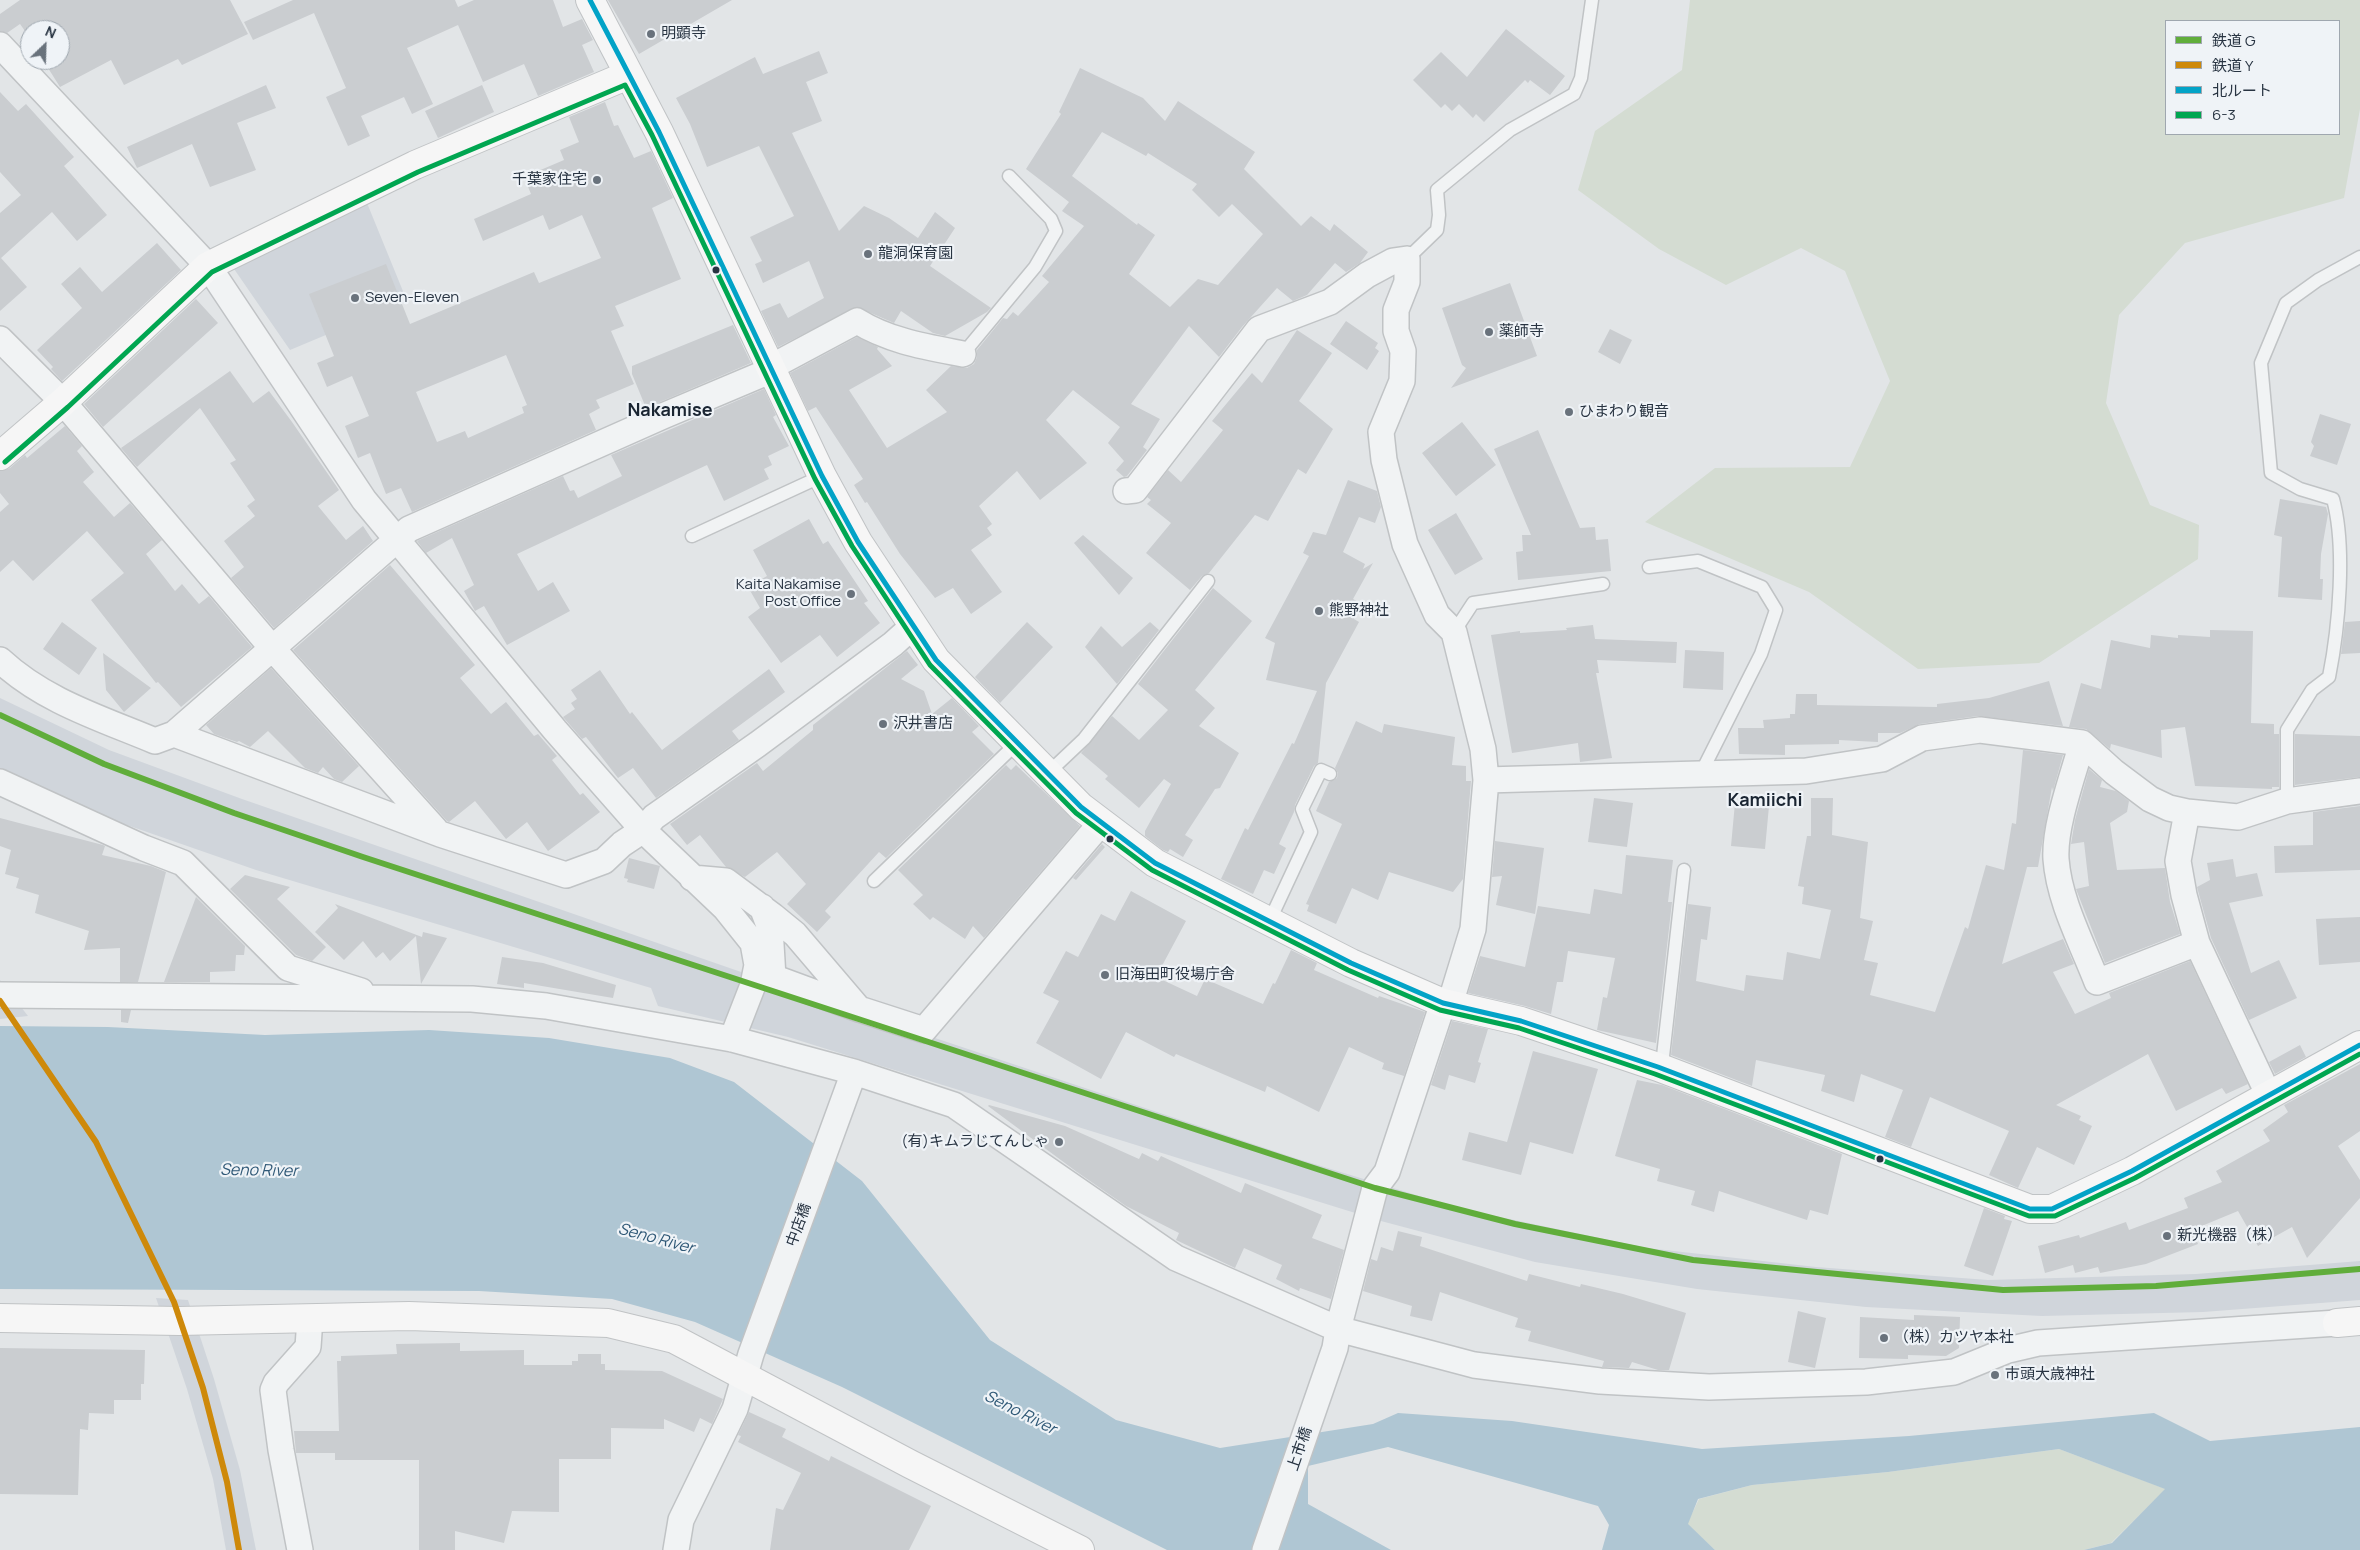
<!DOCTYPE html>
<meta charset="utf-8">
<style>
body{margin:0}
#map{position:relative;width:2360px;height:1550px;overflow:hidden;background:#e2e5e7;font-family:Manrope,"Noto Sans JP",sans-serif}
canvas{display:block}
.legend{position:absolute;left:2165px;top:20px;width:175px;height:115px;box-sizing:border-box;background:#eff3f7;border:1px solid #9fa7af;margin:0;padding:6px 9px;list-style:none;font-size:15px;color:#283442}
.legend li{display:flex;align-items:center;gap:10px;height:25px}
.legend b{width:25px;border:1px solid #9fa7af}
.north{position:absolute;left:20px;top:20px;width:50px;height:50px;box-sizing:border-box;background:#eff3f7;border:1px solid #9fa7af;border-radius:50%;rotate:24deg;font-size:14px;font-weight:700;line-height:20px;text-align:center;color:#283442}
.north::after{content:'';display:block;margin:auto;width:18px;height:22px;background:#69727c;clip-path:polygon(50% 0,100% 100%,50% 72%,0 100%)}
</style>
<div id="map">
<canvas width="2360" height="1550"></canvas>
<ul class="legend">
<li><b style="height:6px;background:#60ad3b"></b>鉄道 G</li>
<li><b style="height:6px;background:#ce890a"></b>鉄道 Y</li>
<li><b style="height:6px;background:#02a3c7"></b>北ルート</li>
<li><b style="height:6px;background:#00a651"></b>6-3</li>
</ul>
<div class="north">N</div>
</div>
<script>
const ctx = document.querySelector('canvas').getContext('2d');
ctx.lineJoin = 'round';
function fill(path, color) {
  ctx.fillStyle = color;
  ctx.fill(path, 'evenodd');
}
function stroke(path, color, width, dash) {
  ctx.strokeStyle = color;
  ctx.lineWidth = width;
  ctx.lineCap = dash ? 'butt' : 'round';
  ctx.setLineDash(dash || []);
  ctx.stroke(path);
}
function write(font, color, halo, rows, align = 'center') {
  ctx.font = font + ' Manrope,"Noto Sans JP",sans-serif';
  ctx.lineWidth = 4.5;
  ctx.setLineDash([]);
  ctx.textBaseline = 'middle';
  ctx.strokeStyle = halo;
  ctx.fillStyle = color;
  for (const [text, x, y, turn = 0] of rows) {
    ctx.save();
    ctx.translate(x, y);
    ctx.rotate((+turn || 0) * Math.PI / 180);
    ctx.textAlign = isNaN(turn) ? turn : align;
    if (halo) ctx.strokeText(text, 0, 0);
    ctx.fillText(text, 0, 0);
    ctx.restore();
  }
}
const built = new Path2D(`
 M367 203 407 301 290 350 232 266Z
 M0 698 109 750 242 799 845 1008 1298 1159 1462 1209 1647 1248 1816 1267 1988 1280 2196 1274 2360 1261V1300L2203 1312 2042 1316 1866 1307 1697 1289 1535 1262 1381 1221 788 1037 658 1006 651 988 256 870 104 817 0 773Z
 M0 980 28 1016 0 1019Z
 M156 1298 188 1300 214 1379 240 1470 256 1550H226L213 1479 187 1389Z`);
const green = new Path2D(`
 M1690 0H2360V109L2344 198 2185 243 2119 315 2106 403 2150 505 2199 525 2198 559 2039 663 1918 669 1809 592 1645 522 1715 468 1850 467 1890 381 1845 271 1801 248 1726 285 1659 249 1578 190 1595 131 1682 70ZM2166 21H2339V134H2166Z
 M2059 1449 2166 1489 2111 1543 2084 1550H1715L1687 1524 1699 1499 1752 1485 1888 1472Z`);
const water = new Path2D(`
 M0 1026 108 1027 265 1035 429 1030 549 1038 670 1058 734 1082 862 1181 990 1340 1116 1420 1220 1448 1373 1424 1398 1413 1512 1421 1702 1449 1909 1436 2154 1413 2210 1441 2360 1427V1550H2084L2112 1543 2165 1489 2059 1449 1888 1472 1752 1485 1698 1499 1688 1524 1715 1550H1602L1609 1525 1598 1506 1388 1447 1308 1466V1504L1391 1550H1167L842 1387 695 1322 612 1299 479 1291 0 1289Z`);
const building = new Path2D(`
 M20 0H230L248 34 182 65 178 59 124 85 111 60 60 87 43 60H60V30H30V38L20 24 7 33 0 31V14Z
 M293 0H455L458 7 474 0H553L563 27 582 19 593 40 582 45 594 72 538 96 524 64 483 82 458 25 407 48 433 104 412 114 404 97 361 116 370 136 348 146 326 97 346 88 314 13 253 40 244 22Z
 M608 0H732L639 54Z
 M1506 29 1565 76 1550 95 1530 80 1528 83 1525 80 1484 122 1476 114 1473 118 1459 104 1452 111 1445 104 1441 108 1413 80 1441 52 1467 77Z
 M819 51 828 73 806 82 822 121 792 133 839 231 864 206 889 218 918 238 935 212 955 228 930 266 991 308 987 312 945 336 933 333 901 311 894 323 857 307 778 347 761 311 780 303 788 318 824 298 809 261 763 283 755 264 762 261 750 237 794 216 759 146 707 167 690 124 676 98 755 57 763 74Z
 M1080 68 1143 98 1165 121 1178 101 1255 152 1244 169 1301 226 1311 216 1330 231 1334 224 1368 252 1360 263 1346 272 1335 263 1307 295 1293 301 1277 288 1242 327 1219 357 1189 326 1131 404 1160 419 1143 447 1147 450 1127 476 1124 477 1116 470 1124 461 1108 443 1120 427 1073 390 1046 420 1087 463 1040 500 1017 471 979 506 992 524 987 528 992 535 971 550 1002 592 971 614 953 588 935 598 900 554 867 502 865 503 854 485 863 479 816 407 808 411 790 373 857 337 878 347 877 349 892 366 849 390 887 448 947 412 926 390 951 366 967 368 974 364 977 357V350L1003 318 1007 319 1013 312 1018 316 1049 282 1042 276 1084 226 1062 211 1069 202 1026 169 1061 114 1059 112ZM1102 132 1146 156 1148 153 1197 184 1192 190 1219 217 1232 204 1263 234 1218 285 1198 279 1170 307 1129 274 1155 235 1138 223 1137 225 1072 176Z
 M266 85 276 108 237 123 256 170 210 187 192 144 137 168 127 147Z
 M482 85 494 112 438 138 425 111Z
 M0 92 18 111 26 104 74 157 64 166 107 215 77 241 52 212 1 258 27 287 0 311V213L21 195 0 172Z
 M605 102 614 126 618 125 634 158 651 151 673 198 652 208 681 279 615 306 624 326 611 331 634 384 596 400 600 408 589 414 596 430 412 512 401 488 386 494 370 453 358 458 345 426 369 416 352 376 327 387 317 363 334 356 309 294 386 264 410 324 534 272 539 283 601 258 582 215 549 230 543 215 483 241 474 219 531 194 524 177 564 160 560 150 579 142 569 117ZM506 355 527 405 522 407 524 413 468 438 465 431 437 442 416 392Z
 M157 243 181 270 62 381 51 369 53 367 37 350 82 308 61 284 80 267 102 292Z
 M1510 283 1537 356 1451 388 1466 368 1462 365 1442 308Z
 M196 299 218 323 103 427 84 404Z
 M1346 321 1378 343 1375 348 1379 351 1367 370 1330 344Z
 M733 325 751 363 646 408 632 374V366Z
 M1610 329 1632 340 1620 364 1598 352Z
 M1297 330 1332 353 1299 401 1333 429 1306 474 1298 469 1268 521 1255 515 1209 573 1202 576 1190 590 1146 553 1171 523 1147 504 1151 500 1147 497 1168 470 1181 482 1223 430 1212 421 1252 373 1262 383Z
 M230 371 253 403 269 391 292 422 339 490 318 506 346 540 363 526 373 541 274 628 231 578 244 567 224 541 255 516 247 506 255 500 230 463 236 460 200 408 137 467 121 448Z
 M764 389 776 415 773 417 789 446 768 456 772 465 764 469 769 479 724 501 707 465 517 554 538 591 553 582 570 611 507 645 484 606 475 611 464 591 474 585 452 538 426 553 417 541 563 476 570 491 574 490 578 498 622 476 611 455Z
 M2320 414 2351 424 2337 465 2310 456 2314 446 2311 442Z
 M1462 422 1496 465 1456 496 1422 453Z
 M65 426 82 446 77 451 94 472 83 482 114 517 130 503 162 540 146 554 175 591 182 584 199 604 209 596 252 647 181 707 158 682 156 683 91 600 124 573 87 531 33 581 13 560 0 572V512L9 504 0 493V471L10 468 25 455 27 458Z
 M1538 430 1580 528 1595 527 1596 540 1608 539 1611 571 1518 580 1516 552 1523 551 1522 535H1531L1494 449Z
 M1348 480 1377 491 1381 507 1375 523 1359 517 1343 552 1365 564 1363 569 1373 563 1353 599 1362 604 1354 619 1359 622 1326 683 1318 763 1314 766 1295 805 1294 812 1279 844 1286 848 1274 874 1264 870 1253 894 1221 879 1245 828 1248 830 1292 743 1294 744 1317 691 1266 680 1275 643 1265 638 1309 556 1303 553 1313 532 1326 535Z
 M2280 499 2326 507 2328 514 2321 554 2320 579H2323L2322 600 2278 597 2282 537 2274 535Z
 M1456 513 1483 559 1455 575 1428 530Z
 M809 519 823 544 828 541 868 601 864 603 880 623 837 657 820 635 781 663 748 617 760 608 748 587 767 576 753 550Z
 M1083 535 1133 578 1119 595 1074 543Z
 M390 565 475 665 460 678 491 714 506 702 534 736 538 734 557 756 552 760 580 795 583 793 600 812 548 851 527 822 506 839 475 801 449 822 447 821 293 650Z
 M1213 588 1252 621 1195 690 1215 708 1199 726 1239 753 1220 788 1215 789 1185 835 1193 840 1183 857 1170 849 1168 852 1163 850 1145 836V831L1171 784 1164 779 1139 808 1105 779 1108 776 1081 753 1112 716 1139 740 1168 710 1138 684Z
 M2360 621V653L2341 654 2345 622Z
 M62 622 97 648 79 675 43 649Z
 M1027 622 1053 647 1000 703 975 677Z
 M1150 622 1159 630 1117 684 1085 647 1101 626 1122 647Z
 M1593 625 1595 639 1677 642 1676 663 1597 660 1599 673H1596L1612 758 1580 762 1578 743 1512 753 1491 635 1520 631V633L1567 630 1566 628Z
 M2210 630 2253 631 2251 723 2274 724V734H2279V787H2272V789L2195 786 2185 727 2161 730 2162 758 2111 744 2110 749 2086 729 2069 727 2081 683 2101 689 2111 640 2150 648 2151 635 2178 638V635L2210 637Z
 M1685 650 1724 652 1723 690 1683 688Z
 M907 651 918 665 901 679 924 691 932 714 952 698 979 726 972 732 994 754 886 858 879 852 825 911 831 917 817 932 787 904 806 884 777 852 745 877 726 867 700 835 687 845 670 824 757 763 763 771 813 730V725Z
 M103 653 151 688 124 712 106 690Z
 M271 668 359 766 342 782 334 779 323 767 318 773 305 768 268 731 250 747 239 741 237 742 214 734 206 725Z
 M769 669 785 692 732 731 739 740 656 798 633 768 618 778 586 737 582 739 563 717 575 709 571 703 577 699 571 690 600 670 630 714 632 712 662 750Z
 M2049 681 2063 726 1978 716 1920 724 1900 733H1878V742L1839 740V744L1785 745V755L1739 754 1738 728H1764L1763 720 1790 718V714H1795L1796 694H1817V705L1937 707V704L1989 698Z
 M1356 721 1382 733 1384 724 1455 737 1452 765 1466 766V781H1471L1463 879 1453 892 1389 872 1378 900 1352 888 1336 924 1307 911 1309 905 1306 904 1342 824 1316 811 1329 782 1337 778 1338 773 1335 768Z
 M2295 734 2360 736V777L2295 785Z
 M2023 750 2063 755 2053 791 2052 787 2038 867H2027L2002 964 2063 939 2074 964 2053 972 2075 1014 2111 998 2109 993 2190 961 2248 1084 2226 1094 2222 1088 2176 1111 2148 1054 2056 1105 2081 1116 2079 1120 2092 1126 2074 1165 2037 1147 2018 1188 1989 1175 2009 1131 1930 1097 1911 1147 1885 1137 1903 1090 1861 1074 1854 1102 1821 1091 1825 1075 1756 1060 1752 1086 1671 1055 1688 904 1711 907 1707 940 1701 939 1696 981 1744 991 1746 975 1783 980 1787 952 1820 959 1831 910 1802 904 1804 887 1798 886 1807 836H1811V798H1833L1832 835 1868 842 1860 918 1873 921 1864 960 1878 963 1870 995 1935 1012 1965 927 1968 929 1986 865 2004 870 2012 823 2016 824Z
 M1006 765 1011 770 1016 765 1080 826 984 938 973 926 965 939 933 917 930 920 913 904 923 895 898 870Z
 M2089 769 2102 780 2100 787 2116 791 2129 801 2127 812 2110 823 2117 870 2165 868 2170 902 2180 934 2105 963 2076 889 2089 886 2084 842 2071 844 2075 820Z
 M1594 798 1633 803 1627 847 1588 842Z
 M1735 803 1769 806 1765 849 1731 846Z
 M2360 806V870L2275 873 2274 846 2313 845V812Z
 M0 818 103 845 105 846 102 855 151 866 166 872 138 982H120V948L84 950 89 931 35 913 39 895 16 888 19 878 5 874 11 850 0 846Z
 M1495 841 1544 848 1535 914 1496 905 1502 876 1492 877Z
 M1102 844 1105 847 1076 880 1073 878Z
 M1626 855 1673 860 1668 902H1672L1656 1043 1597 1030 1603 997 1607 998 1615 958 1568 951 1563 982H1557L1551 1014 1525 1006 1468 993 1480 956 1525 967 1538 906 1590 914 1594 889 1622 894Z
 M629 858 660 866 654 889 627 882 628 879 624 878Z
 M2233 859 2236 877 2257 873 2263 896 2229 903 2251 973 2279 960 2297 998 2249 1020 2211 938 2197 887 2210 880 2207 863Z
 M245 875 290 887 277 899 326 947 312 961 296 955 230 889Z
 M1131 891 1186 921 1156 977 1197 996 1205 979 1263 1004 1273 983 1275 984 1291 950 1317 963 1314 970 1378 998 1379 996 1425 1012 1404 1076 1382 1069 1384 1063 1349 1047 1319 1112 1267 1086 1265 1092 1176 1054 1174 1057 1126 1032 1101 1079 1036 1043 1059 1001 1043 993 1066 951 1078 957 1101 914 1115 921Z
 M196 897 245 946 244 955H236L235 971 210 972V982H164Z
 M335 904 422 937 423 932 447 938 421 984 416 936 390 961 383 952 376 958 363 941 344 960 315 932 338 908Z
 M2360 917V962L2319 965 2316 919Z
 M502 957 543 963 616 985 613 998 524 983V988L497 984Z
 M121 1010H131L128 1023 121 1022Z
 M1452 1021 1488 1029 1478 1062 1481 1063 1475 1083 1449 1075 1445 1090 1431 1085Z
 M2300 1045 2306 1057 2275 1074 2269 1062Z
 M1533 1051 1598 1069 1573 1154 1530 1142 1521 1175 1462 1160 1469 1132 1507 1142Z
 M2360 1064V1131L2338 1146 2360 1180V1198L2307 1258 2292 1227 2258 1246 2238 1211 2192 1230 2198 1244 2146 1264 2100 1273 2098 1267 2075 1273 2073 1265 2045 1273 2038 1246 2079 1235 2080 1238 2126 1222 2129 1230 2188 1208 2184 1198 2222 1182 2216 1171 2270 1141 2263 1130 2288 1112 2284 1105Z
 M1637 1080 1662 1085 1842 1154 1828 1215 1810 1210 1807 1220 1719 1191 1714 1212 1691 1205 1695 1191 1657 1181 1660 1169 1615 1156Z
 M989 1105 1065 1126 1139 1159 1142 1153 1158 1161 1161 1156 1241 1193 1245 1183 1322 1215 1312 1238 1344 1250 1331 1299 1300 1288 1299 1291 1276 1279 1282 1265 1244 1248 1235 1268 1176 1240 1179 1233 1126 1206 1077 1172 988 1106Z
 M1984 1208 2005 1216 2004 1219 2012 1221 1993 1276 1964 1266Z
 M1398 1231 1422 1237 1420 1246 1527 1281 1529 1274 1580 1287 1581 1284 1623 1294 1686 1313 1669 1370H1658L1632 1362 1629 1368 1602 1367 1604 1361 1528 1341 1531 1331 1515 1327 1518 1318 1440 1292 1432 1321 1410 1316 1412 1306 1363 1291 1371 1259 1377 1261 1381 1247 1393 1251Z
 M1798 1311 1826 1318 1815 1368 1788 1362Z
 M1914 1315 1960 1317 1959 1348 1946 1356 1908 1355V1359L1859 1358 1860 1317 1914 1320Z
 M460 1343V1351L524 1350V1365H572V1361H578V1354H601V1364H605V1370L662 1371 723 1399 712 1424 700 1418 694 1432 664 1419V1429L611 1428V1459H559V1512L512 1511 504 1543 455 1531V1550H419V1460H335V1453H296L294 1431H339L337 1361H341V1356L397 1354 396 1344Z
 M0 1348 145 1350 144 1384H141V1400H114V1414L89 1413 88 1430 80 1429 78 1495 0 1494Z
 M749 1412 786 1429 782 1437 829 1461 831 1456 931 1506 909 1550H770L776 1508 783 1510 801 1473 738 1442 741 1436 738 1435Z`);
const lane = new Path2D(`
 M1407 259 1437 230 1439 215 1437 190 1510 130 1574 94 1581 78 1592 0
 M963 354 1035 267 1056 231 1051 219 1009 176
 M692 536 822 476
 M1649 567 1698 561 1762 587 1776 610 1761 654 1700 775
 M1454 632 1473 603 1603 584
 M1048 773 1084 739 1208 581
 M2287 801V730L2312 690 2329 677C2339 627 2346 547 2333 499L2300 489 2271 473 2261 363 2286 303 2318 280 2360 257
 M874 881 1017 743
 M1269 922 1311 832 1302 809 1321 770 1330 774
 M1658 1067 1663 1056 1684 870`);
const street = new Path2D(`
 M0 45 208 266 364 500 555 730 643 830 725 908 753 943 757 965 753 985 732 1039
 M0 339 63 402 272 648 435 829
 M771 367 857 321C889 341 927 347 963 354
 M1126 491 1135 490 1259 329 1330 302 1367 275 1393 261 1407 259V282L1396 310V331L1403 351 1402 381 1381 432 1384 460 1405 544 1437 615 1454 632 1483 749 1486 780 1473 929 1450 1004
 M0 660C44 701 100 718 155 741L174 734 440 834 566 875 604 861 622 844 643 830 654 817 758 744 893 644 913 626
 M174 734 409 529 663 416 772 370
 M2082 743C2073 776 2054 826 2056 859 2059 901 2082 943 2097 982L2197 943
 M1486 780 1806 771 1882 759 1922 738 1980 730 2082 743 2114 772 2150 799 2169 808 2187 812 2238 817 2287 801 2360 791
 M0 782 144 848 183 863 288 968 361 991
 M2187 812 2178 861 2184 895 2197 943 2269 1096
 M692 878 726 881 773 916 795 934 859 1009 924 1030 1101 823
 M762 907 770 928 773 977
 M756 971 859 1009
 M0 995 472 999 546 1006 732 1039 854 1072 954 1105 1176 1258 1338 1329 1474 1365 1600 1381 1709 1387 1866 1382 1954 1372 2008 1350 2038 1343 2337 1323
 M300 1550 281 1450 273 1390 276 1383 308 1347 310 1318
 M676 1550 681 1520 735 1409 751 1354 854 1072
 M1265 1550 1335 1348 1338 1329 1375 1188 1387 1172 1443 1003`);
const secondary = new Path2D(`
 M590 0 659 132 822 476 858 542 936 660 1081 807 1155 863 1351 963 1443 1003 1521 1021 1658 1067 2030 1209H2052L2132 1171 2360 1045
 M0 456 63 402 208 266 415 165 628 75
 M0 1318 179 1321 409 1316 608 1323 674 1339 910 1464 1080 1550
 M2337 1323 2360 1321`);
const bus1 = new Path2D(`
 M590 0 659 132 822 476 858 542 936 660 1081 807 1155 863 1351 963 1443 1003 1521 1021 1658 1067 2030 1209H2052L2132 1171 2360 1045`);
const bus2 = new Path2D(`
 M5 462 68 407 212 272 418 172 625 85 652 135 815 479 852 546 930 665 1076 813 1152 870 1348 970 1440 1010 1519 1028 1655 1074 2029 1216H2055L2135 1178 2360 1054`);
const rail1 = new Path2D(`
 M0 715 104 764 234 813 363 857 1375 1188 1515 1224 1693 1260 2003 1290 2156 1286 2360 1269`);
const rail2 = new Path2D(`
 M0 1001 96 1142 174 1302 203 1388 227 1482 239 1550`);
const markers = [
 [651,34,5,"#69727c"],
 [597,180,5,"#69727c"],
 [868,254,5,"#69727c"],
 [716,270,4.5,"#283442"],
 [355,298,5,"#69727c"],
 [1489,332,5,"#69727c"],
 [1569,412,5,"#69727c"],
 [851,594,5,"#69727c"],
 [1319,611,5,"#69727c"],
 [883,724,5,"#69727c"],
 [1110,839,4.5,"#283442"],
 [1105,975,5,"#69727c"],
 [1059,1142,5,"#69727c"],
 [1880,1159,4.5,"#283442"],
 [2167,1236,5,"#69727c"],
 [1884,1338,5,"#69727c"],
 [1995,1375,5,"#69727c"]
];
const poiNames = [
 ["明顕寺",661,34],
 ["千葉家住宅",587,180,"right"],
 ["龍洞保育園",878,254],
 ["Seven-Eleven",365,298],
 ["薬師寺",1499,332],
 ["ひまわり観音",1579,412],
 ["Kaita Nakamise",841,585,"right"],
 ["Post Office",841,602,"right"],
 ["熊野神社",1329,611],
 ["沢井書店",893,724],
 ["旧海田町役場庁舎",1115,975],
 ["(有)キムラじてんしゃ",1049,1142,"right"],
 ["新光機器（株）",2177,1236],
 ["（株）カツヤ本社",1894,1338],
 ["市頭大歳神社",2005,1375]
];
const streetNames = [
 ["中店橋",799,1225,-70],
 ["上市橋",1300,1449,-71]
];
const waterNames = [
 ["Seno River",259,1171,1],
 ["Seno River",656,1239,15],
 ["Seno River",1020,1413,27]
];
const quarterNames = [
 ["Nakamise",670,411],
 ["Kamiichi",1765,801]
];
fill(built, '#d0d5db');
fill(green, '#d4dcd2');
fill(water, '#afc6d3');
fill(building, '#cacdd0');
stroke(lane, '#c0c3c5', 15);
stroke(street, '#c0c3c5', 28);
stroke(secondary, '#c0c3c5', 30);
stroke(lane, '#f1f3f4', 12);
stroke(street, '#f1f3f4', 25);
stroke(secondary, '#f6f6f6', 28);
stroke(bus1, '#02a3c7', 5);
stroke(bus2, '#00a651', 5);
stroke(rail1, '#60ad3b', 6);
stroke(rail2, '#ce890a', 6);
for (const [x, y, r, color] of markers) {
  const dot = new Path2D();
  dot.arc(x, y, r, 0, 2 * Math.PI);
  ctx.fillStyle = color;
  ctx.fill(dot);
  stroke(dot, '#eff3f7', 2);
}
write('15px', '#283442', '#eff3f7', poiNames, 'left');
write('15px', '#283442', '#eff3f7', streetNames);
write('italic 16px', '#305977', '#eff3f7', waterNames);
write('bold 18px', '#1a2532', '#eff3f7', quarterNames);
</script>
